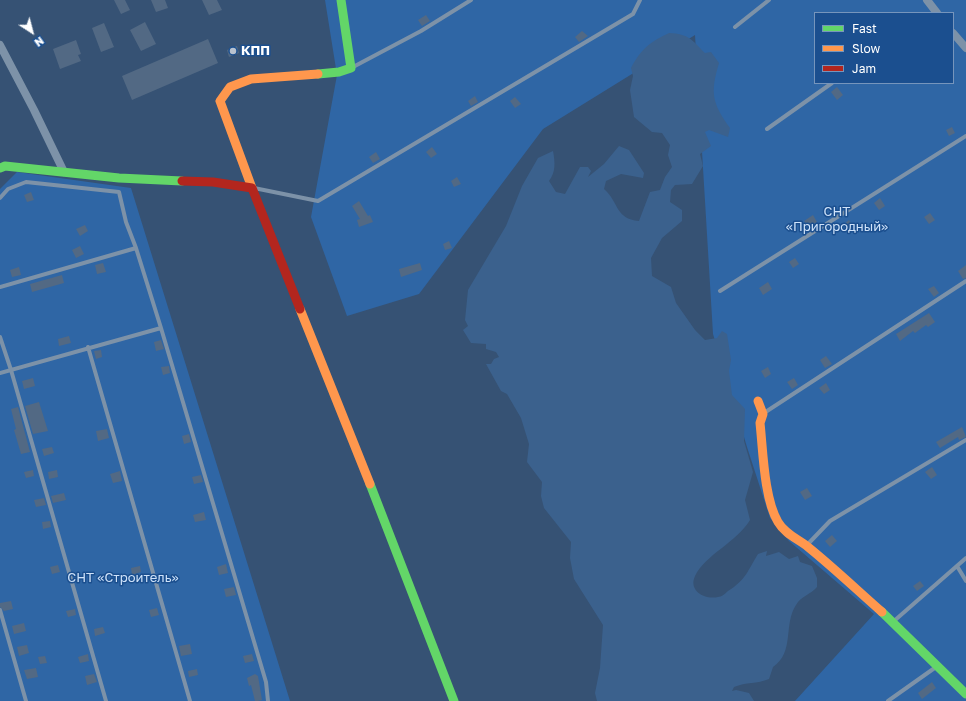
<!DOCTYPE html>
<meta charset="utf-8">
<style>
body{margin:0}
#map{position:relative;width:966px;height:701px;overflow:hidden;background:#365274;font-family:"Golos Text",sans-serif}
canvas{display:block}
.legend{position:absolute;left:814px;top:12px;width:140px;height:72px;box-sizing:border-box;background:#1b4f8f;border:1px solid #7695bc;margin:0;padding:5px 7px;list-style:none;font-size:12px;color:#fff}
.legend li{display:flex;align-items:center;gap:8px;height:20px}
.legend b{width:20px;border:1px solid #7695bc}
.north{position:absolute;left:12px;top:12px;width:40px;height:40px;-webkit-text-stroke:3px #1b4f8f;paint-order:stroke;rotate:144deg;font-size:11px;font-weight:700;line-height:16px;text-align:center;color:#fff}
.north::after{content:'';display:block;margin:auto;width:14px;height:18px;background:#fff;clip-path:polygon(50% 0,100% 100%,50% 72%,0 100%)}
</style>
<div id="map">
<canvas width="966" height="701"></canvas>
<ul class="legend">
<li><b style="height:5px;background:#63d668"></b>Fast</li>
<li><b style="height:5px;background:#ff974d"></b>Slow</li>
<li><b style="height:5px;background:#b3261e"></b>Jam</li>
</ul>
<div class="north">N</div>
</div>
<script>
const ctx = document.querySelector('canvas').getContext('2d');
ctx.lineJoin = 'round';
function fill(path, color) {
  ctx.fillStyle = color;
  ctx.fill(path, 'evenodd');
}
function stroke(path, color, width, dash) {
  ctx.strokeStyle = color;
  ctx.lineWidth = width;
  ctx.lineCap = dash ? 'butt' : 'round';
  ctx.setLineDash(dash || []);
  ctx.stroke(path);
}
function write(font, color, halo, rows, align = 'center') {
  ctx.font = font + ' "Golos Text",sans-serif';
  ctx.lineWidth = 3;
  ctx.setLineDash([]);
  ctx.textBaseline = 'middle';
  ctx.strokeStyle = halo;
  ctx.fillStyle = color;
  for (const [text, x, y, turn = 0] of rows) {
    ctx.save();
    ctx.translate(x, y);
    ctx.rotate((+turn || 0) * Math.PI / 180);
    ctx.textAlign = isNaN(turn) ? turn : align;
    if (halo) ctx.strokeText(text, 0, 0);
    ctx.fillText(text, 0, 0);
    ctx.restore();
  }
}
const green = new Path2D(`
 M325 0H966V701H795L874 614 789 541 770 518 747 447 713 334 695 35 543 129 419 294 347 316 311 217 337 75ZM815 13H953V83H815Z
 M17 172 131 188 290 701H0V189Z`);
const water = new Path2D(`
 M669 33C689 34 692 40 705 53L711 52 719 63C710 93 712 103 730 128L728 137 709 130 705 132 711 146 700 154 703 166 692 184 675 185 671 190 670 202 682 210V221L662 238 651 258 652 276 671 287 676 303 695 330 705 340 717 338 722 331 727 334 731 360 729 371 732 395 745 409 744 441 753 472 745 500 750 520C737 542 705 555 695 576 688 591 705 600 718 597 721 597 725 594 728 591 746 580 748 570 758 554L767 551 766 556 779 552 789 559 798 556 800 562 812 566 817 578V587C810 595 801 596 796 605 783 625 795 652 773 667L769 679C757 684 746 682 734 687L732 691 736 690 749 693 754 701H597L595 693 600 668 603 625 574 579 570 558 571 542 544 508 541 496 542 482 527 462 529 444 521 418 507 394 501 391 486 364H491L494 359 499 357 496 352 486 349V344L471 343 463 330 468 326 465 320 468 290 506 226 522 186 538 158 553 151C555 162 556 172 549 181L556 192 565 194 580 167H588L591 171 588 177 604 164 619 146 629 150 644 173 643 178 621 174 606 181 604 189C619 202 615 219 639 221L650 192 660 190 665 177 672 167 668 155 670 145 662 133 652 132 634 117 630 90 633 76 631 68C641 49 650 42 669 33Z`);
const building = new Path2D(`
 M114 0H125L130 10 121 14Z
 M151 0H165L168 8 156 12Z
 M202 0H217L222 10 209 15Z
 M426 15 430 21 422 26 418 20Z
 M145 22 156 44 141 51 130 30Z
 M104 23 114 47 101 52 92 28Z
 M582 31 588 36 579 42 575 37Z
 M208 39 218 63 132 100 122 76Z
 M76 40 81 54 78 55 81 61 60 69 53 49Z
 M237 46 239 53 229 57 227 50Z
 M837 87 843 95 837 100 831 92Z
 M475 96 478 102 471 106 468 101Z
 M515 97 521 104 515 108 510 101Z
 M952 127 955 133 949 136 946 130Z
 M432 147 437 154 431 158 426 152Z
 M376 152 380 159 373 163 369 157Z
 M457 177 461 184 454 187 451 181Z
 M31 192 34 200 27 202 24 195Z
 M880 198 885 206 879 210 874 203Z
 M359 201 368 216 370 215 373 222 359 227 357 220 360 219 352 206Z
 M930 213 935 220 929 224 924 217Z
 M813 215 817 222 809 227 804 221Z
 M849 220 854 228 849 232 844 224Z
 M85 225 88 231 80 236 76 229Z
 M449 241 452 248 445 250 443 244Z
 M80 246 84 254 76 258 72 250Z
 M795 258 799 264 793 268 789 262Z
 M103 263 106 272 97 274 95 265Z
 M420 263 422 270 401 277 399 269Z
 M966 265V278L963 279 958 271Z
 M19 267 21 275 12 277 10 270Z
 M62 275 64 283 32 292 30 284Z
 M768 282 772 289 763 295 759 288Z
 M934 286 939 293 934 297 928 289Z
 M929 313 935 322 928 327 926 325 915 333 913 331 900 341 896 334Z
 M69 336 71 343 59 346 58 339Z
 M161 340 164 349 156 351 154 342Z
 M101 350 102 357 96 359 94 351Z
 M826 356 832 364 825 368 820 360Z
 M169 366 170 373 163 375 161 367Z
 M768 367 771 374 765 378 761 371Z
 M33 378 35 386 24 389 22 381Z
 M794 378 798 385 792 389 787 382Z
 M826 383 830 390 824 394 819 388Z
 M39 402 48 431 33 434 25 406Z
 M18 407 30 452 21 454 14 430 16 429 11 409Z
 M962 427 966 437 959 440 958 437 940 448 936 442Z
 M107 429 109 438 98 441 96 431Z
 M189 434 191 442 184 444 182 436Z
 M52 447 54 453 44 456 42 449Z
 M932 467 937 475 931 479 925 472Z
 M33 470 34 476 26 478 24 472Z
 M57 470 58 477 49 479 48 472Z
 M120 471 122 481 113 483 110 474Z
 M201 475 203 482 194 484 192 477Z
 M807 488 812 496 805 500 800 492Z
 M64 493 66 500 53 503 51 496Z
 M44 498 46 505 36 507 34 500Z
 M204 512 206 520 195 522 193 515Z
 M50 521 51 527 43 529 42 522Z
 M832 535 837 541 830 547 825 541Z
 M226 564 228 573 219 575 217 567Z
 M58 565 60 572 52 574 50 567Z
 M140 566 141 572 132 575 131 568Z
 M920 581 924 586 917 591 913 586Z
 M234 587 236 595 226 597 224 589Z
 M11 601 13 609 4 611 0 607V603Z
 M157 608 159 615 151 617 149 610Z
 M75 609 76 615 68 617 66 611Z
 M24 623 26 631 14 634 12 626Z
 M103 627 105 633 95 636 94 629Z
 M190 644 192 654 181 656 179 646Z
 M27 645 29 653 19 656 17 647Z
 M88 654 89 661 80 663 78 657Z
 M252 654 254 661 245 663 243 656Z
 M45 656 47 663 40 664 38 657Z
 M36 668 38 677 27 679 24 670Z
 M197 669 198 675 189 677 188 671Z
 M94 674 97 682 87 685 85 676Z
 M255 674 258 676 262 700 258 701H255L251 685 249 686 247 678Z
 M932 682 936 688 922 699 918 693Z`);
const lane = new Path2D(`
 M735 27 769 0
 M353 67 421 31 471 0
 M767 129 832 83
 M254 188 318 201 633 14 640 0
 M0 198 8 189 26 182 119 192 126 222 136 248 161 328 266 682 268 701
 M0 287 136 248
 M720 291 966 136
 M0 337 11 370 106 701
 M88 347 190 701
 M0 373 161 328
 M764 413 966 281
 M807 545 830 521 966 440
 M957 566 966 581
 M0 610 26 701
 M894 621 966 558
 M888 701 936 667`);
const street = new Path2D(`
 M927 0 937 13
 M953 33 966 48
 M0 45 34 110 64 172`);
const fast = new Path2D(`
 M318 74 339 72 351 68 341 0
 M0 168 5 166 119 178 182 181
 M370 484 454 701
 M882 612 966 694`);
const slow = new Path2D(`
 M252 188 220 101 230 87 251 79 318 74
 M300 309 370 484
 M758 401 763 414 760 423C763 450 764 499 778 522 785 534 798 539 808 547 834 568 858 591 882 612`);
const jam = new Path2D(`
 M182 181 213 182 252 188 300 309`);
const markers = [
 [233,51,4,"#b9c2ce"]
];
const poiNames = [
 ["КПП",241,51]
];
const parkNames = [
 ["СНТ",837,212],
 ["«Пригородный»",837,227],
 ["СНТ «Строитель»",123,578]
];
fill(green, '#2f66a5');
fill(water, '#3b618d');
fill(building, '#526984');
stroke(lane, '#7d92a8', 4);
stroke(street, '#7d92a8', 8);
stroke(fast, '#63d668', 9);
stroke(slow, '#ff974d', 9);
stroke(jam, '#b3261e', 9);
for (const [x, y, r, color] of markers) {
  const dot = new Path2D();
  dot.arc(x, y, r, 0, 2 * Math.PI);
  ctx.fillStyle = color;
  ctx.fill(dot);
  stroke(dot, '#1b4f8f', 1.5);
}
write('bold 13px', '#fff', '#1b4f8f', poiNames, 'left');
write('13px', '#cfe3fa', '#1b4f8f', parkNames);
</script>
